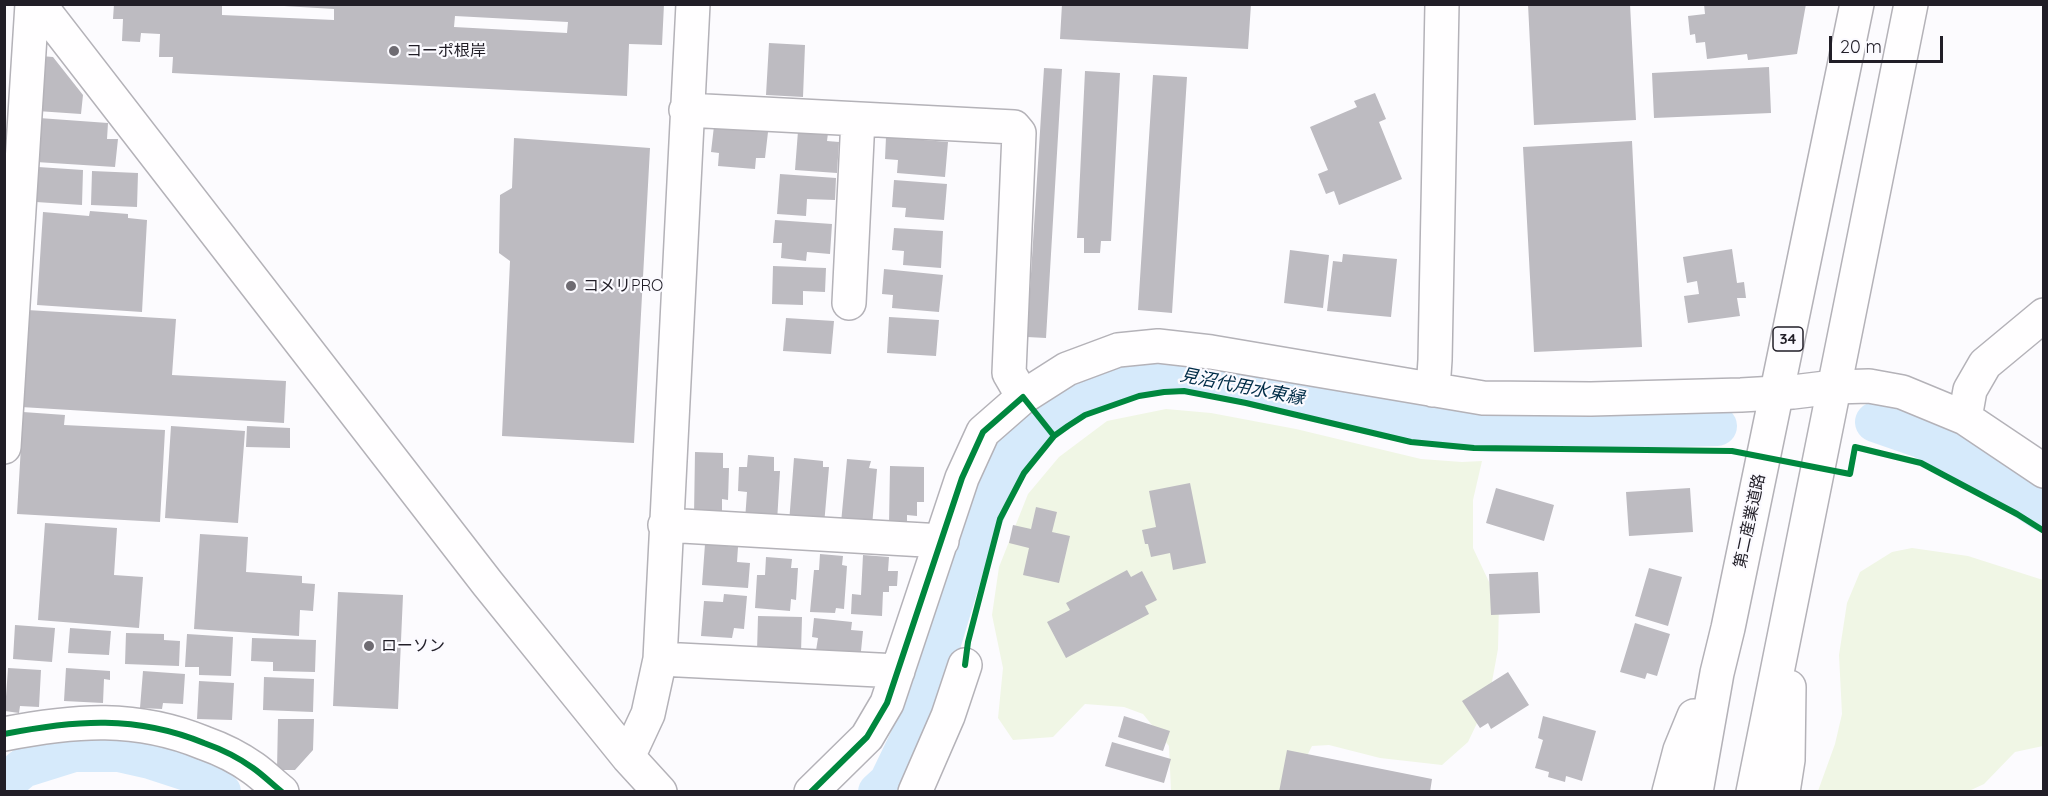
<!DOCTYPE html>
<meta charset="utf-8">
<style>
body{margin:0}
#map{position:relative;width:2048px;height:796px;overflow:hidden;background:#fcfbfe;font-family:Quicksand,sans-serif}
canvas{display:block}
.frame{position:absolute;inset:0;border:6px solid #211e27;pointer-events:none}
.scale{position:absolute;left:1829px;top:36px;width:114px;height:27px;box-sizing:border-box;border:3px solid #211e27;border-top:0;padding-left:8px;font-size:18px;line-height:21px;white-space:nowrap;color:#211e27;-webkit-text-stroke:4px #fbfaff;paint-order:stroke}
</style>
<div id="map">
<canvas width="2048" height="796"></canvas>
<div class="frame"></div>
<div class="scale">20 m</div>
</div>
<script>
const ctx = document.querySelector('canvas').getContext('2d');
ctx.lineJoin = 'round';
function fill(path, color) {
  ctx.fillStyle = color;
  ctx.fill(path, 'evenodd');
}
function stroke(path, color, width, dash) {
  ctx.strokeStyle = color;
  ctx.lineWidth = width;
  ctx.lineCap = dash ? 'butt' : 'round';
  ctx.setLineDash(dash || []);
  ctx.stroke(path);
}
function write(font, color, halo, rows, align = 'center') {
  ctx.font = font + ' Quicksand,"Noto Sans JP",sans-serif';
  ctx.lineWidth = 4.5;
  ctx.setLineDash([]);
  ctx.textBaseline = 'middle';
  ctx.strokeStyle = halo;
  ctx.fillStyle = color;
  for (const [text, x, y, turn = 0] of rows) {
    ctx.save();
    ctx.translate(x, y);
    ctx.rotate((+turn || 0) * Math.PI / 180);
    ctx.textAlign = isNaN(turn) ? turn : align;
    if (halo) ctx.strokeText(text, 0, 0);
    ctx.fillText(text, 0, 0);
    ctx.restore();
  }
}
const green = new Path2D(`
 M1166 409 1211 413 1296 429 1421 459 1462 462 1482 461 1473 500V548L1499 603 1498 649 1489 698 1468 742 1442 765 1380 758 1329 745 1312 746 1292 786V791H1171L1169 746 1143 714 1124 707 1085 704 1053 737 1013 740 998 718 1003 668 992 615 999 567 1028 494 1059 457 1107 421Z
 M1912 548 1968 556 2043 580V746L2015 752 1984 784 1969 791H1818L1835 744 1842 714 1839 655 1847 603 1860 572 1892 552Z`);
const canal = new Path2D(`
 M1875 422 1921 438 1957 456 2044 512
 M4 784 23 768 74 752H119L150 759 199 775 221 792
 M878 792 889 782 916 726 970 547 1010 456 1032 428 1065 405 1105 384 1135 375 1156 373H1177L1219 379 1411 423 1449 429 1493 432 1717 426`);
const building = new Path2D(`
 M114 4H222V15L334 20V9L284 6V4H664L662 45 629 44 627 96 172 73 173 57H159L160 34 141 33 140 42 122 41 123 19H113ZM455 16 568 22 567 33 454 27Z
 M1062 4H1251L1248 49 1060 39Z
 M1528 4H1630L1636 120 1534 125Z
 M1704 4H1806L1797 54 1748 60 1747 54 1707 59 1705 42 1696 43 1695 34 1690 35 1688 16 1705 14Z
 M769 43 805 45 803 97 766 95Z
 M41 56 53 57 83 95 81 114 37 111Z
 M1769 67 1771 113 1654 118 1652 73Z
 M1044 68 1062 69 1046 338 1027 337Z
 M1085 71 1120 73 1111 241H1101L1100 253H1084V238H1077Z
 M1153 75 1187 77 1172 313 1138 310Z
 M1375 93 1386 119 1379 122 1402 179 1339 205 1334 191 1326 194 1318 174 1328 170 1310 127 1357 107 1354 101Z
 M39 118 108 123 107 139H118L115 167 36 162Z
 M714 126 768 132 765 158H756L755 169 718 166 719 153 711 152Z
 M798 131 828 133 827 141 839 142 837 173 795 170Z
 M886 137 948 142 945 177 897 173 898 160 885 159Z
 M514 138 650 148 634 443 502 436 510 261 499 253 500 195 512 188Z
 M1632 141 1642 347 1534 352 1523 147Z
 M38 167 83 170 82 205 36 202Z
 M92 171 138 173 137 207 91 205Z
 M780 174 836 178 835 200 807 199 806 216 777 214Z
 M894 180 947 184 944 220 905 217 906 208 892 207Z
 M90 211 128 214V218L147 220 142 312 37 305 43 212 89 216Z
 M775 220 832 224 830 254 807 252 806 261 781 258 782 243H773Z
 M894 228 943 231 941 268 903 265 904 251 892 250Z
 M1732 249 1737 283 1744 282 1746 298H1737L1740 316 1688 323 1684 296 1699 294 1697 281 1687 283 1683 257Z
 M1290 250 1329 255 1323 308 1284 303Z
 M1343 254 1397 259 1391 317 1327 311 1333 261 1342 262Z
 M773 266 826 268 825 292 803 291V305L772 304Z
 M884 269 943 275 939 312 892 308 893 295 882 294Z
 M27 310 176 319 172 375 286 381 284 423 21 407Z
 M889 317 939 320 936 356 887 353Z
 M786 318 834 321 831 354 783 351Z
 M23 412 65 415 64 425 165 430 160 522 17 514Z
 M171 426 245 431 238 523 165 518Z
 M247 426 290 428V448L246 447Z
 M695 452 723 453V468H729L728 500 722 499V517L694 516Z
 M748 455 774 457V471H780L777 522 745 520 747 492 738 491 739 467H747Z
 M794 458 823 461V467H829L824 525 789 523Z
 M847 459 871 461 869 468 877 469 872 526 841 523Z
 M890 466 924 467V502H917V516L907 515V525H889Z
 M1190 483 1206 563 1173 570 1170 553 1151 557 1148 544H1145L1142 530 1156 527 1149 491Z
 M1496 488 1554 505 1544 541 1486 523Z
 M1690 488 1693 532 1629 536 1626 492Z
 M1036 507 1057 512 1052 532 1070 536 1059 583 1023 575 1029 548 1009 543 1013 525 1031 529Z
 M45 523 117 528 114 575 143 577 139 628 38 620Z
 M200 534 248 537 246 572 302 576V583L315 584 313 611 300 610 299 636 194 629Z
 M705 544 738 547 737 562 750 563 748 588 702 585Z
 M820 554 843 556 842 565 847 566 844 609 836 608 835 613 810 612 814 570H819Z
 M863 555 889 557 888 571H898L897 586H889V592H883L882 616 851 614 852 594 861 595Z
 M766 557 792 559 791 568H798L796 600 791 599 790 611 755 608 757 575H765Z
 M1649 568 1682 577 1668 626 1635 616Z
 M1127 570 1131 577 1142 571 1157 600 1145 606 1149 614 1066 658 1047 622 1070 610 1066 603Z
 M1538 572 1540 613 1491 615 1489 574Z
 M338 592 403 595 398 709 333 706Z
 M724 594 747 596 744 629 734 628 732 638 701 636 704 601 723 602Z
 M758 616 802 617 801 653 757 651Z
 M814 618 852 622 851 630 863 631 860 661 815 657 818 638 812 637Z
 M1635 623 1670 634 1657 676 1647 673 1645 679 1620 672Z
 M15 625 55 628 52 662 13 659Z
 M70 628 111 631 109 655 68 653Z
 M126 633 164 634V640L180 641 179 666 125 664Z
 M187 634 233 637 231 676 199 675V667H185Z
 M252 638 316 640 315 672 273 671V662L251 661Z
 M8 668 41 670 39 707 20 706 19 713 5 711Z
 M66 668 110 671V680L104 679 103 703 64 701Z
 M143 671 185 674 183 704 163 703 162 709 140 708Z
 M1508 672 1529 705 1491 729 1488 723 1480 728 1462 701Z
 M264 677 314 679 313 712 263 710Z
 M199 681 234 683 232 720 197 719Z
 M1124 716 1170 731 1163 751 1118 737Z
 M1543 716 1596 731 1582 781 1566 776 1565 782 1548 777 1549 772 1535 768 1543 740 1538 738Z
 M278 719H314L313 750 295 770H277Z
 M1112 742 1171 759 1164 783 1105 766Z
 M1287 750 1432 779 1430 792H1279Z`);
const minor = new Path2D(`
 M39 4 488 584 628 757 660 792
 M686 110 1014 127 1019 133 1009 373 1023 397
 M849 303 858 119
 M1433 390 1435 360 1442 4
 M1965 418 1970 390 1985 364 2044 315
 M4 447 32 4
 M665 525 942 541
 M660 659 898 671
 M4 734C75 720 136 715 204 743 221 749 239 758 253 768 263 775 272 784 282 792
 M628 757 648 714 660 659 693 4
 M811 792 867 737 887 703 962 478 983 432 1023 397 1067 369 1118 350 1158 346 1211 352 1483 398 1591 399 1741 395 1793 392 1834 387 1869 386 1902 392 1965 418 2044 471
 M915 792 948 716 965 665`);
const major = new Path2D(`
 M1669 792 1680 750 1694 716
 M1696 792 1717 673 1728 628 1857 4
 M1753 792 1911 4
 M1783 792 1788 760 1789 687`);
const cycleway = new Path2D(`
 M965 665 968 642 1000 519 1024 473 1054 436 1068 426 1085 415 1139 396 1164 392 1184 391 1246 403 1411 442 1474 448 1732 451 1850 474 1855 447 1921 463 2017 514 2044 531
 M4 734C75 720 136 715 204 743 221 749 239 758 253 768 263 775 272 784 282 792
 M811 792 867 737 887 703 962 478 983 432 1023 397 1054 436`);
const markers = [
 [394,51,6,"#6e6b72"],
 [571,286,6,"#6e6b72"],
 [369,646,6,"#6e6b72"]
];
const shields = [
 [1788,339,30]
];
const shieldNames = [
 ["34",1788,339]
];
const poiNames = [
 ["コーポ根岸",406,51],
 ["コメリPRO",583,286],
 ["ローソン",381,646]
];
const streetNames = [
 ["第二産業道路",1750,521,-78]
];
const waterNames = [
 ["見沼代用水東縁",1242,387,11]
];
fill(green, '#f0f6e5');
stroke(canal, '#d6eafb', 40);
fill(building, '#bdbbc1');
stroke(minor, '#b4b2b8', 36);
stroke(major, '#b4b2b8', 36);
stroke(minor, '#fffeff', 33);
stroke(major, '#fffeff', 33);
stroke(cycleway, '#00873e', 6);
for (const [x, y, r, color] of markers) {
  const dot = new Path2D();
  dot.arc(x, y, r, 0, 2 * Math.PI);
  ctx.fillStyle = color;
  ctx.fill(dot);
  stroke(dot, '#fbfaff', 2);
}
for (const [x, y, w] of shields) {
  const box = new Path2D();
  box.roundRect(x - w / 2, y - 12, w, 24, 4.5);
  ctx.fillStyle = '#fbfaff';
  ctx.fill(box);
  stroke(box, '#211e27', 1.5);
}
write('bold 15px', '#211e27', null, shieldNames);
write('16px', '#211e27', '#fbfaff', poiNames, 'left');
write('16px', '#211e27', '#fbfaff', streetNames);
write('italic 18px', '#002d48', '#fbfaff', waterNames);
</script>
